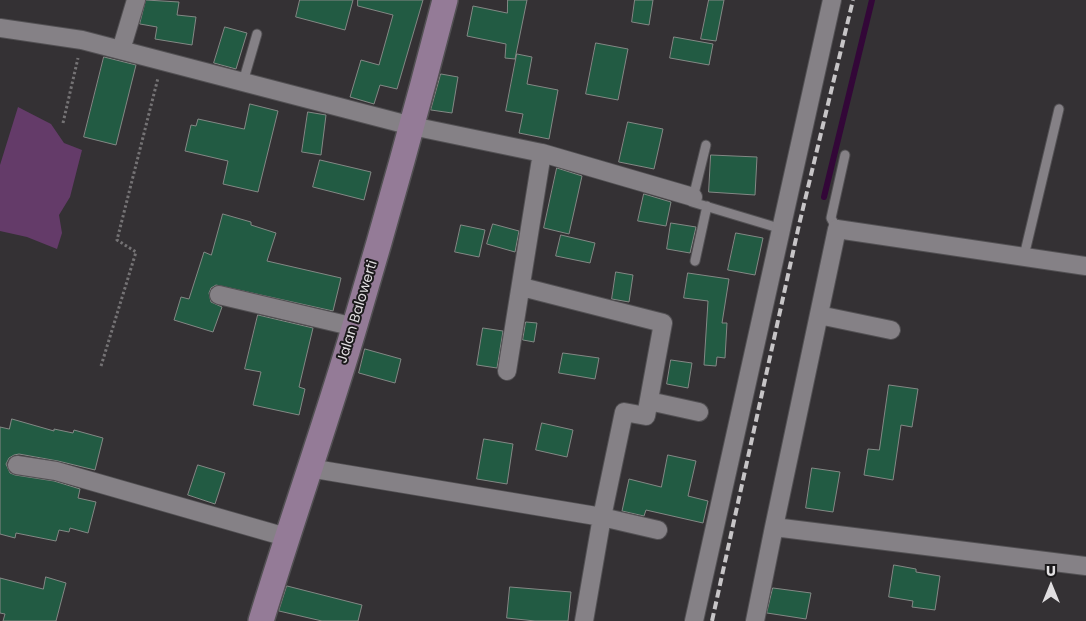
<!DOCTYPE html>
<style>
body{margin:0}
#map{position:relative;width:1086px;height:621px;overflow:hidden;background:#343134;font-family:Poppins,sans-serif}
canvas{display:block}
.north{position:absolute;left:1026px;top:561px;width:50px;height:50px;-webkit-text-stroke:4px #1b191b;paint-order:stroke;rotate:0deg;font-size:14px;font-weight:700;line-height:20px;text-align:center;color:#e1dfe1}
.north::after{content:'';display:block;margin:auto;width:18px;height:22px;background:#e1dfe1;clip-path:polygon(50% 0,100% 100%,50% 72%,0 100%)}
</style>
<div id="map">
<canvas width="1086" height="621"></canvas>
<div class="north">U</div>
</div>
<script>
const ctx = document.querySelector('canvas').getContext('2d');
ctx.lineJoin = 'round';
function fill(path, color) {
  ctx.fillStyle = color;
  ctx.fill(path, 'evenodd');
}
function stroke(path, color, width, dash) {
  ctx.strokeStyle = color;
  ctx.lineWidth = width;
  ctx.lineCap = dash ? 'butt' : 'round';
  ctx.setLineDash(dash || []);
  ctx.stroke(path);
}
function write(font, color, halo, rows, align = 'center') {
  ctx.font = font + ' Poppins,sans-serif';
  ctx.lineWidth = 4;
  ctx.setLineDash([]);
  ctx.textBaseline = 'middle';
  ctx.strokeStyle = halo;
  ctx.fillStyle = color;
  for (const [text, x, y, turn = 0] of rows) {
    ctx.save();
    ctx.translate(x, y);
    ctx.rotate((+turn || 0) * Math.PI / 180);
    ctx.textAlign = isNaN(turn) ? turn : align;
    if (halo) ctx.strokeText(text, 0, 0);
    ctx.fillText(text, 0, 0);
    ctx.restore();
  }
}
const green = new Path2D(`
 M18 107 51 124 64 143 82 150 70 197 59 215 62 233 57 249 27 237 0 231V165Z`);
const stream = new Path2D(`
 M824 197 872 0`);
const building = new Path2D(`
 M146 0 179 2 177 15 196 17 192 45 155 39 157 27 140 24Z
 M300 0H353L345 30 296 17Z
 M358 0H423L397 89 380 85 374 104 350 97 361 60 379 65 393 15 358 6Z
 M508 0H527L515 59 505 58 506 44 467 36 473 6 507 13Z
 M635 0H653L649 25 632 22Z
 M709 0H724L716 41 701 39Z
 M225 27 247 33 236 69 214 63Z
 M674 37 713 44 709 65 670 58Z
 M596 43 628 49 618 100 586 94Z
 M517 54 532 57 527 84 558 90 549 139 519 133 523 114 506 111Z
 M104 57 136 65 116 145 84 137Z
 M441 74 458 77 452 113 431 110Z
 M250 104 278 111 258 192 223 184 228 161 185 151 191 125 196 126 198 119 244 129Z
 M308 112 326 115 321 155 302 152Z
 M628 122 663 129 654 169 619 162Z
 M711 155 757 157 755 195 709 192Z
 M320 160 371 172 364 200 313 187Z
 M557 168 582 176 569 234 544 228Z
 M644 194 671 202 666 226 638 221Z
 M223 214 251 222V225L276 233 267 261 341 278 333 311 216 285 211 288 209 293 211 302 222 307 213 332 174 320 181 297 189 299 204 252 211 255Z
 M671 223 696 227 690 253 667 249Z
 M493 224 519 231 515 252 487 244Z
 M461 225 485 230 479 257 455 252Z
 M736 233 763 238 755 275 728 270Z
 M561 235 595 243 590 263 556 256Z
 M616 272 633 275 629 302 612 299Z
 M688 273 729 279 722 323H727L725 358 717 357 716 366 704 365 708 301 684 298Z
 M258 315 313 328 299 387 305 389 299 415 253 405 261 372 245 369Z
 M526 322 537 323 534 342 523 340Z
 M483 328 503 331 497 368 477 365Z
 M365 349 401 359 395 383 359 373Z
 M563 353 599 358 595 379 559 373Z
 M671 360 692 363 688 388 667 384Z
 M889 385 918 389 912 427 901 425 893 480 864 475 868 449 879 450Z
 M12 419 54 431V429L73 433 74 430 103 438 95 470 58 461 19 454 14 455 9 458 6 464 10 473 15 475 54 481 80 489 78 498 96 502 88 533 70 528 69 532 59 530 56 541 16 533 15 538 0 534V427L9 429Z
 M542 423 573 430 567 457 536 450Z
 M484 439 513 444 507 484 477 479Z
 M668 455 696 461 688 496 708 501 703 523 646 510 644 516 622 511 629 479 661 487Z
 M198 465 225 473 215 504 188 495Z
 M812 468 840 472 833 512 806 508Z
 M894 565 916 569V572L940 576 935 610 912 607 913 601 889 597Z
 M46 577 66 583 56 621H3L5 614 0 613V578L43 589Z
 M287 586 362 605 358 621H322L279 611Z
 M510 587 571 592 568 621H535L507 618Z
 M773 588 811 593 806 619 767 613Z`);
const path = new Path2D(`
 M63 123 78 58
 M101 366 136 252 117 240 158 78`);
const lane = new Path2D(`
 M243 82 257 34
 M706 145 692 202 782 229
 M837 229 831 218 845 155
 M1024 256 1059 109
 M695 261 707 206`);
const street = new Path2D(`
 M0 28 82 40 412 126 542 153 693 197
 M121 50 136 0
 M1086 266 837 229 774 527 1086 566
 M522 287 663 323 646 416 624 412 602 517 658 530
 M219 295 355 327
 M819 315 891 330
 M507 371 542 153
 M649 401 699 412
 M17 465 56 471 286 537
 M309 468 602 517 584 621
 M694 621 832 0
 M755 621 774 527`);
const secondary = new Path2D(`
 M261 621C291 522 326 424 355 325 387 217 417 109 445 0`);
const rail = new Path2D(`
 M712 621 799 225 853 0`);
const streetNames = [
 ["Jalan Balowerti",358,312,-73]
];
fill(green, '#643b69');
stroke(stream, '#330738', 6);
fill(building, '#225b43');
stroke(building, '#838885', 1);
stroke(lane, '#525053', 11);
stroke(street, '#525053', 20);
stroke(secondary, '#525053', 28);
stroke(path, '#757375', 3, [2.5, 2.5]);
stroke(lane, '#858186', 9);
stroke(street, '#858186', 18);
stroke(secondary, '#947b97', 25);
stroke(rail, '#c7c5c7', 4, [8, 4]);
write('14px', '#e1dfe1', '#1b191b', streetNames);
</script>
